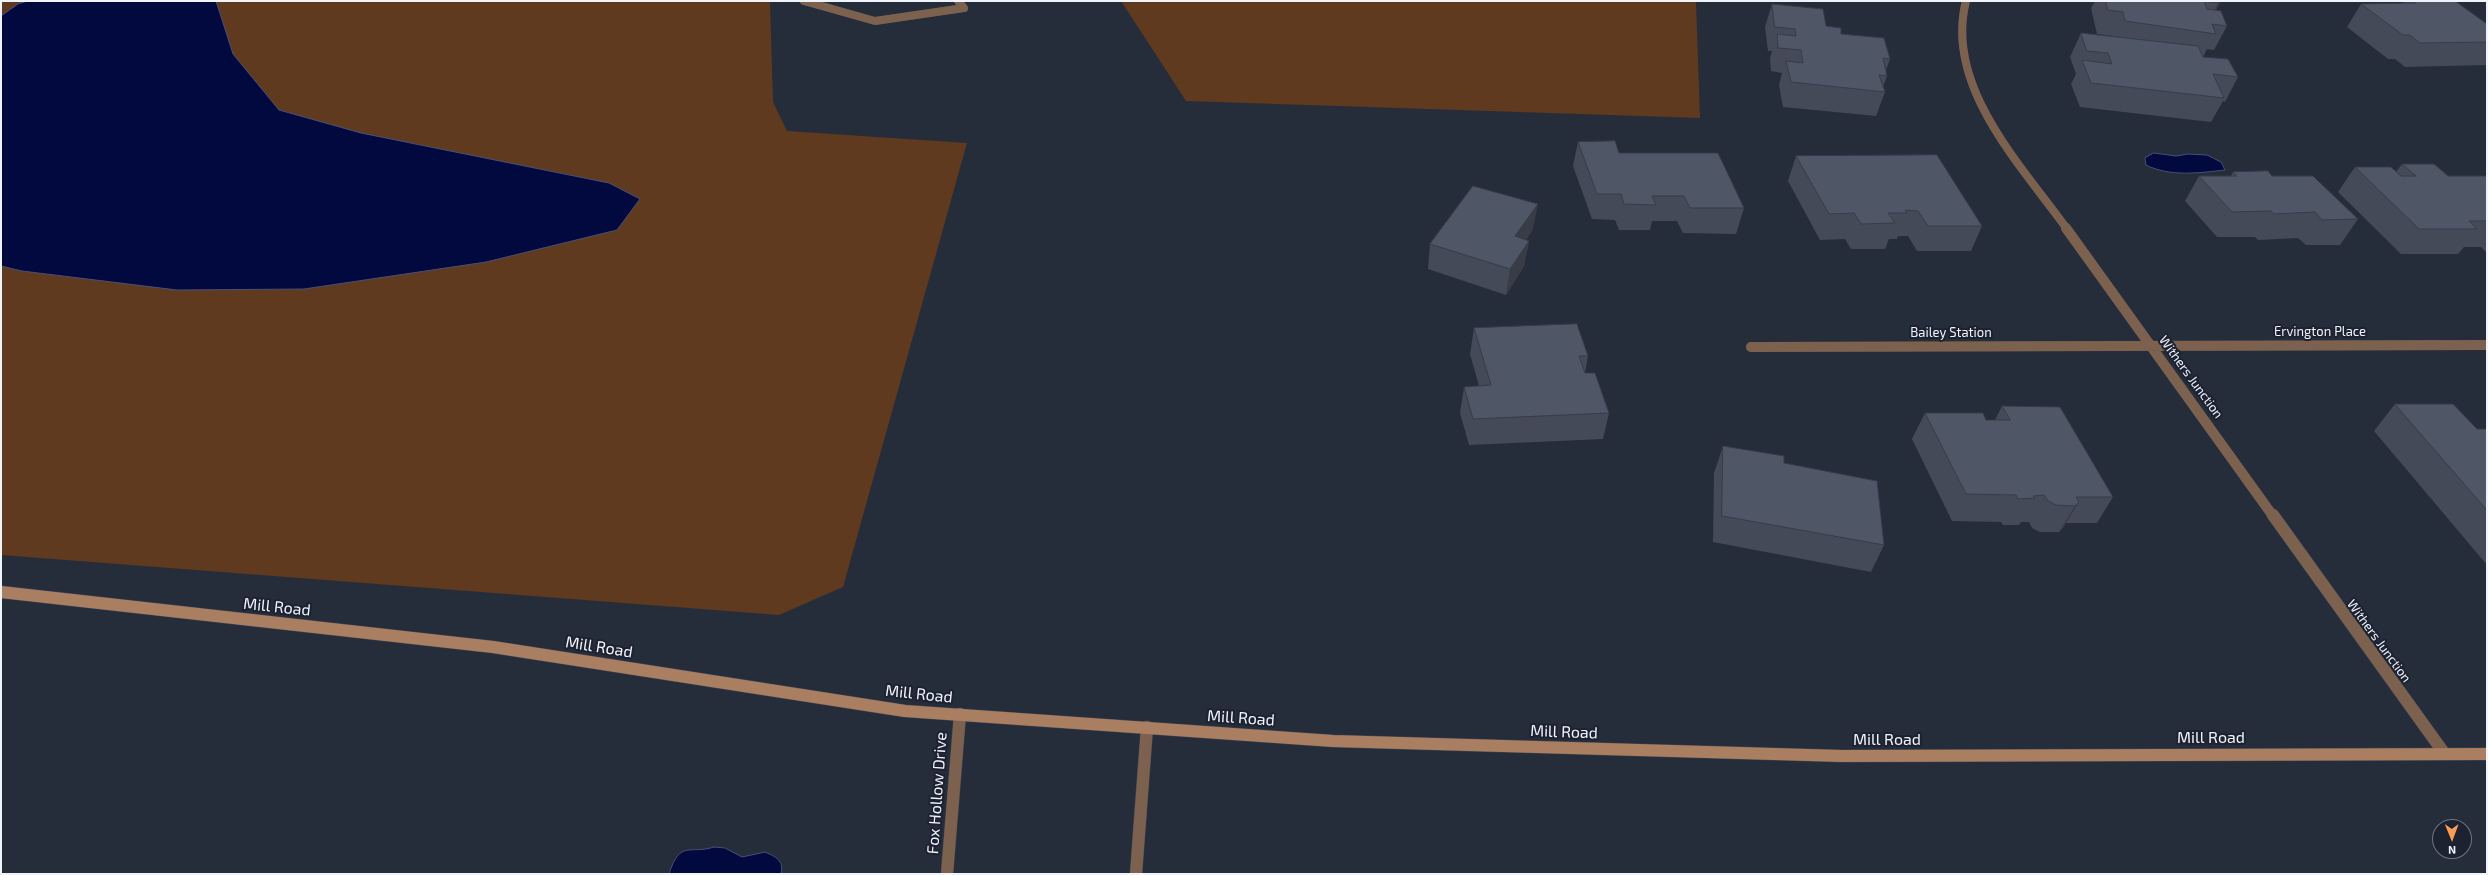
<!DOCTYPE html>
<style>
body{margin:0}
#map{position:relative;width:2488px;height:875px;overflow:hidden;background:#252c3a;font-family:"Exo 2",sans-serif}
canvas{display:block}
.frame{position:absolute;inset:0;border:2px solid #eff4fd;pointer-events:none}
.north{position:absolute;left:2432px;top:819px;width:40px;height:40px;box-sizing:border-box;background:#1c2230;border:1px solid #707682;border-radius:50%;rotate:179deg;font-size:11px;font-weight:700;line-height:16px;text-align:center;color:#eff4fd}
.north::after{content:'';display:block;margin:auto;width:14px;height:18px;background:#fd9d55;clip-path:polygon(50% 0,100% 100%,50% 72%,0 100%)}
</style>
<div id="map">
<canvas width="2488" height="875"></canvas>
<div class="frame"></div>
<div class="north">N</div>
</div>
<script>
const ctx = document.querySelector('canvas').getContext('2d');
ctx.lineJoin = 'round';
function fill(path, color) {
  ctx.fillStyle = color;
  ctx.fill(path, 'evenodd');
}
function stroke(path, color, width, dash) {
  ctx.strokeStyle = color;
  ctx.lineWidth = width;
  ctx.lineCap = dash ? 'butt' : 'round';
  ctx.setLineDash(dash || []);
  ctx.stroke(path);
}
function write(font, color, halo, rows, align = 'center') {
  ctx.font = font + ' "Exo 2",sans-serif';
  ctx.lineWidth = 4;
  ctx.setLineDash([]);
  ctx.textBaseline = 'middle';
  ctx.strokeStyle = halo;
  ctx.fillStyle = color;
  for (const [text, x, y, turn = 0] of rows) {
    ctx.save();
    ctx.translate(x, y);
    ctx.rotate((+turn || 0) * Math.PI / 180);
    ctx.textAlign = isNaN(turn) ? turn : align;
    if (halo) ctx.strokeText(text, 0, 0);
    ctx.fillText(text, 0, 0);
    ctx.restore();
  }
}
const green = new Path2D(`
 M1 1H770L773 102 787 131 967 143 843 587 779 615 1 555Z
 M1121 1H1696L1700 118 1186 101Z`);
const water = new Path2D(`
 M28 1H216L233 54 279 110 361 133 609 183 640 199 617 230 486 262 304 289 177 290 22 271 1 266V16L18 4Z
 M2154 153 2176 156 2188 154 2207 155 2221 162 2225 170C2199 173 2170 177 2146 165L2145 158Z
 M714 847 725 848 742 857 765 852C776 857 784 860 781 874H669C680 839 690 855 714 847Z`);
const lane = new Path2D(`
 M804 1 875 21 964 8 958 1`);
const streetFar2 = new Path2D(`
 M1966 1C1944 86 2021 165 2067 229`);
const streetFar1 = new Path2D(`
 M2066 228 2273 516
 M1751 347 2487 345`);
const street = new Path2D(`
 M2273 515 2444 753
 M947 874 960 714
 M1136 874 1147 727`);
const secondary = new Path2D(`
 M1 592 493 647 905 711 1333 741 1842 756 2487 754`);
const wall = new Path2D(`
 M2095 1H2221L2216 10 2227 26 2214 50 2207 49 2203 57 2238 77 2225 102 2223 101 2211 122 2080 107 2071 84 2076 74 2070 57 2081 33 2112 37V36L2097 34 2091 8Z
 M2404 1H2455L2487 24V65L2405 67 2395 59H2388L2347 27 2361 4 2403 3Z
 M1772 4 1826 26 1890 59 1886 70 1887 76 1883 87 1885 92 1876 116 1783 107 1779 85 1782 73 1771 71 1770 58 1772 51H1768L1765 27Z
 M1578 142 1619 153 1744 208 1736 234 1683 233 1677 221H1652L1650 230H1619L1615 220 1592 219 1573 166Z
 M1796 156 1982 226 1971 251H1917L1908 236H1898L1897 239H1889L1885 249H1851L1845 239 1820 240 1788 181Z
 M2402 164 2448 176H2487V253L2481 247H2464L2458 254H2401L2338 192 2355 167 2396 172Z
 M2233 172 2272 176 2358 219 2340 245H2306L2298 238 2258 240 2255 237H2217L2185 201 2199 176H2231Z
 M1533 229 1526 240 1529 241 1524 266 1506 295 1428 269 1430 244Z
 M1474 328 1588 356 1585 373 1609 413 1603 439 1469 445 1460 413 1464 387 1479 386 1470 354Z
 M2395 404 2477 429H2487V565L2374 431Z
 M2002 406 2113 497 2097 523H2066L2059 532H2040L2032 528 2029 522H2021L2019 525H2003L2001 522 1952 521 1912 439 1925 413 1986 420H1995Z
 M1723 446 1784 463 1884 545 1871 572 1713 542 1714 473Z`);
const shadedWall = new Path2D(`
 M2218 1H2221L2209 23 2208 24 2218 3Z
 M1538 204 1533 229 1510 262 1515 236Z
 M1529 241 1524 266 1506 295 1510 269Z
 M2079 502 2063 528 2059 532 2075 506Z`);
const building = new Path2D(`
 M2106 1H2218V3L2204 1 2207 9 2221 11 2227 26 2212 24 2216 34 2125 21 2123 12 2108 10Z
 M2413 1H2455L2487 24V42L2420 43 2410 35H2403L2361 4 2415 3Z
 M1772 4 1823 9 1826 26 1841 28V34L1884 38 1890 59 1883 58 1887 76 1879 75 1885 92 1791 82 1786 61 1803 63 1801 50 1778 48 1777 34 1796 36 1795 29 1775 27Z
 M2081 33 2198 46 2203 57 2228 59 2238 77 2213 74 2224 98 2091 83 2082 60 2112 64 2108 53 2087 51Z
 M1615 141 1619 153H1718L1744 208H1690L1684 196H1652L1656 205 1624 204 1621 194H1597L1578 142Z
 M1937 155 1982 226H1928L1918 211 1905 210 1907 213H1888L1895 223 1861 224 1854 213 1829 214 1796 156Z
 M2402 164H2434L2448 176H2487V221H2469L2477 229H2419L2355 167H2391L2401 176H2416Z
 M2268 171 2272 176H2313L2358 219 2322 220 2315 212 2274 214 2271 211 2232 212 2199 176H2237L2233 172Z
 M1473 186 1538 204 1515 236 1529 241 1510 269 1430 244Z
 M1577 324 1588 356H1579L1585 373H1595L1609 413 1473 419 1464 387 1491 385 1474 328Z
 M2395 404H2453L2477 429H2487V510Z
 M2002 406 2060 407 2113 497H2076L2079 502 2075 506 2056 505 2048 501 2044 495 2033 496 2035 498 2018 499 2016 495 1966 494 1925 413H1983L1986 420H2010Z
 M1723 446 1784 456V463L1877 481 1884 545 1722 516Z`);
const streetNames = [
 ["Ervington Place",2320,332],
 ["Bailey Station",1951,333],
 ["Withers Junction",2191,377,54],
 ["Withers Junction",2379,641,54]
];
const nearStreetnames = [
 ["Mill Road",277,607,6],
 ["Mill Road",599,647,9],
 ["Mill Road",919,694,6],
 ["Mill Road",1241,718,4],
 ["Mill Road",1564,732,2],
 ["Mill Road",2211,738],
 ["Mill Road",1887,740],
 ["Fox Hollow Drive",937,793,-86]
];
fill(green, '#5f3a1f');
fill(water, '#01093e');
stroke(water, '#485077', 1);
stroke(lane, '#414855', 8);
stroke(streetFar2, '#414855', 8);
stroke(streetFar1, '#414855', 10);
stroke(street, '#414855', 13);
stroke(secondary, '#414855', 13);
stroke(lane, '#7d614f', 8);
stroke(streetFar2, '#7d614f', 8);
stroke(streetFar1, '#7d614f', 10);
stroke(street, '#7d614f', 12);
stroke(secondary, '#aa7f61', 12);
fill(wall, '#444a58');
fill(shadedWall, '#373c47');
fill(building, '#4f5666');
stroke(building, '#373c47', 1);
write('13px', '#eff4fd', '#1c2230', streetNames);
write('16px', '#eff4fd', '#1c2230', nearStreetnames);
</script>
